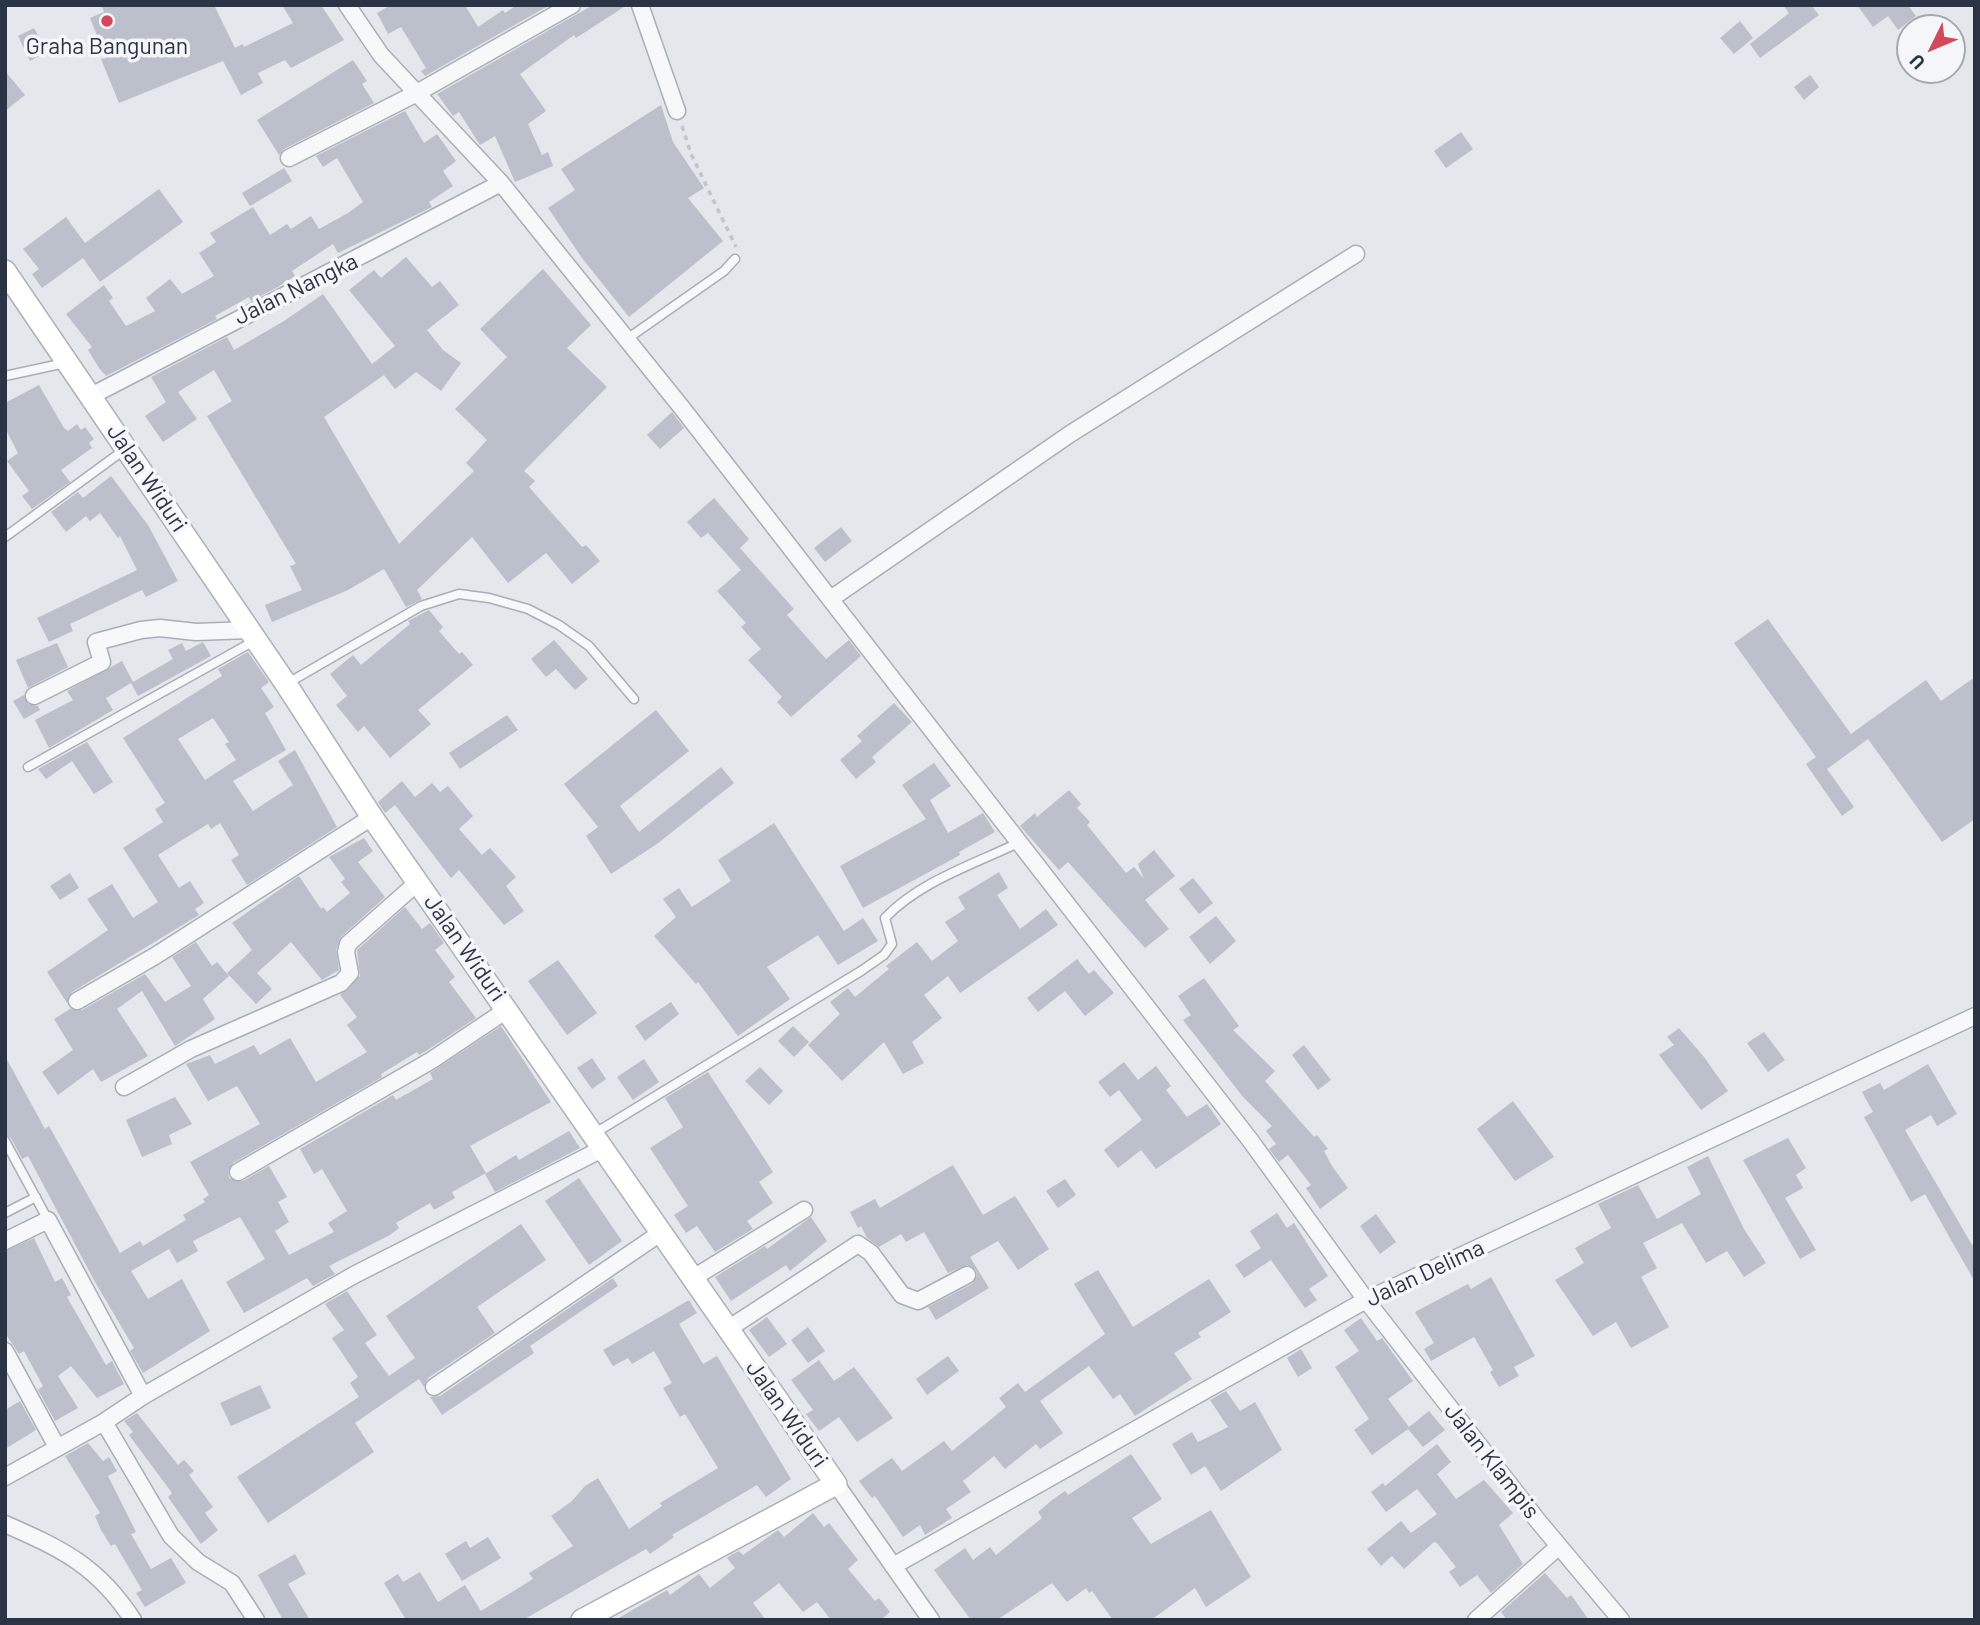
<!DOCTYPE html>
<style>
body{margin:0}
#map{position:relative;width:1980px;height:1625px;overflow:hidden;background:#e4e7ec;font-family:Barlow,sans-serif}
canvas{display:block}
.frame{position:absolute;inset:0;border:7px solid #2b3445;pointer-events:none}
.north{position:absolute;left:1896px;top:14px;width:70px;height:70px;box-sizing:border-box;background:#f4f6f9;border:2px solid #a4a8b1;border-radius:50%;rotate:227deg;font-size:19px;font-weight:700;line-height:28px;text-align:center;color:#2b3445}
.north::after{content:'';display:block;margin:auto;width:24px;height:32px;background:#d1495b;clip-path:polygon(50% 0,100% 100%,50% 72%,0 100%)}
</style>
<div id="map">
<canvas width="1980" height="1625"></canvas>
<div class="frame"></div>
<div class="north">U</div>
</div>
<script>
const ctx = document.querySelector('canvas').getContext('2d');
ctx.lineJoin = 'round';
function fill(path, color) {
  ctx.fillStyle = color;
  ctx.fill(path, 'evenodd');
}
function stroke(path, color, width, dash) {
  ctx.strokeStyle = color;
  ctx.lineWidth = width;
  ctx.lineCap = dash ? 'butt' : 'round';
  ctx.setLineDash(dash || []);
  ctx.stroke(path);
}
function write(font, color, halo, rows, align = 'center') {
  ctx.font = font + ' Barlow,sans-serif';
  ctx.lineWidth = 7;
  ctx.setLineDash([]);
  ctx.textBaseline = 'middle';
  ctx.strokeStyle = halo;
  ctx.fillStyle = color;
  for (const [text, x, y, turn = 0] of rows) {
    ctx.save();
    ctx.translate(x, y);
    ctx.rotate((+turn || 0) * Math.PI / 180);
    ctx.textAlign = isNaN(turn) ? turn : align;
    if (halo) ctx.strokeText(text, 0, 0);
    ctx.fillText(text, 0, 0);
    ctx.restore();
  }
}
const building = new Path2D(`
 M101 5H214L235 48 243 44 244 47 293 23 282 5H321L344 40 291 68 285 60 258 73 263 83 241 95 223 61 119 103 101 59 106 58 90 18 104 12Z
 M391 5H465L478 27 503 10 505 13 517 5 548 6 425 76 421 71 426 68 401 27 388 34 377 13Z
 M593 5H627L576 38 574 35 520 74 546 111 528 124 542 155 548 152 553 166 515 182 495 136 480 145 459 112 453 116 437 94Z
 M1783 5H1811L1819 15 1760 58 1750 44 1789 13Z
 M1857 5H1908L1916 16 1898 30 1888 16 1873 27Z
 M1740 21 1753 38 1734 54 1720 38Z
 M34 28 47 52 30 61 18 36Z
 M353 60 367 81 362 84 374 103 284 149 279 155 257 120Z
 M5 71 25 95 5 111Z
 M1810 75 1819 87 1804 100 1794 87Z
 M661 105 673 142 704 188 688 198 723 241 629 317 582 258 548 208 575 190 561 169Z
 M405 111 424 143 437 134 456 161 443 171 453 186 429 202 432 207 338 253 333 244 292 271 295 276 278 287 251 301 249 297 215 316 217 319 106 376 99 368 88 350 92 347 66 314 104 285 113 298 109 301 126 326 155 311 146 298 170 279 182 294 214 276 199 253 216 242 210 233 253 207 270 235 287 224 291 229 311 216 319 229 348 213 363 202 337 158 323 167 316 156Z
 M1461 132 1473 149 1446 168 1434 151Z
 M284 168 292 181 250 206 242 193Z
 M159 189 183 222 100 282 83 258 42 288 32 274 39 269 23 249 66 217 85 243Z
 M406 257 432 287 440 281 459 305 427 330 443 350 461 363 441 391 416 372 395 389 384 375 324 417 399 544 474 471 466 463 487 440 455 409 507 357 480 329 543 269 591 325 567 348 607 387 524 471 535 481 529 487 582 547 586 545 600 561 572 584 546 553 508 583 472 537 417 590 422 599 406 607 384 569 348 590 272 622 265 605 302 590 290 566 296 564 207 416 232 401 214 370 178 392 197 419 163 442 145 416 166 402 151 377 227 337 234 350 284 321 323 294 372 364 395 346 349 290 374 270 381 278Z
 M39 385 64 428 68 431 77 424 81 430 85 427 94 439 89 443 92 448 61 470 70 482 32 509 22 496 29 491 7 461 18 453 5 428V403Z
 M672 412 684 428 660 449 647 435Z
 M111 476 148 525 178 581 146 597 142 590 70 624 73 631 49 642 37 618 137 570 120 536 118 538 100 513 90 521 86 516 66 532 51 512 78 492 83 498Z
 M714 498 749 539 740 548 794 609 787 615 826 659 849 640 861 656 791 717 777 702 782 697 748 660 761 649 741 627 746 623 717 591 741 570 708 533 701 538 687 522Z
 M841 527 852 541 825 562 814 548Z
 M429 610 443 627 439 631 459 654 462 652 473 665 418 710 431 724 390 758 364 726 358 732 336 705 347 696 330 674 353 655 361 665 410 624 408 621Z
 M1768 619 1851 734 1926 680 1941 701 1975 677V819L1942 842 1868 739 1827 769 1854 807 1842 816 1806 764 1816 757 1734 643Z
 M554 640 588 679 575 690 556 669 546 677 531 659Z
 M203 642 211 656 138 696 131 683 106 698 113 710 49 748 35 720 73 700 67 691 122 661 133 682 173 659 168 650 182 643 186 651Z
 M57 643 68 667 28 688 16 660Z
 M248 652 269 682 261 688 274 707 265 713 286 750 233 781 253 811 293 785 278 761 295 750 337 827 247 885 231 860 239 855 220 823 211 829 208 824 158 855 179 888 190 881 204 903 195 909 199 915 72 992 67 1003 47 972 108 930 87 899 112 884 133 918 158 902 123 848 163 822 155 809 165 803 123 738 222 676 218 669ZM213 718 229 742 225 744 236 760 205 780 178 739Z
 M24 695 28 704 38 706 40 710 24 719 13 701Z
 M894 703 912 722 872 757 876 762 856 779 840 760 862 741 857 736Z
 M656 710 689 751 620 806 639 832 721 767 734 783 657 844 611 874 586 836 598 827 564 784Z
 M507 715 518 730 460 769 449 753Z
 M87 742 113 782 94 794 72 761 46 779 38 769Z
 M934 763 951 786 930 800 948 833 983 813 995 832 959 852 960 855 863 908 840 866 926 819 902 785Z
 M402 781 415 797 432 783 440 792 448 786 473 816 459 829 482 855 490 848 516 877 506 886 524 911 504 925 459 870 451 878 395 805 385 813 378 802Z
 M1069 790 1081 804 1077 808 1090 822 1087 825 1126 873 1134 867 1144 879 1138 864 1154 850 1175 876 1145 900 1169 929 1145 948 1068 862 1059 870 1020 826 1035 813 1037 817Z
 M774 823 844 931 863 918 878 941 838 965 818 935 767 967 790 999 738 1036 698 982 696 984 654 936 676 917 663 899 679 888 692 907 731 881 718 860Z
 M364 838 373 851 358 862 385 897 341 937 336 950 339 970 322 980 291 942 257 973 272 989 256 1004 227 973 252 950 232 923 299 876 321 909 323 907 327 912 350 893 341 882 345 879 329 857Z
 M999 872 1008 888 997 895 1020 929 1046 909 1058 925 960 993 948 976 924 995 942 1018 912 1042 924 1063 903 1074 884 1042 842 1081 808 1045 840 1014 830 1002 848 988 855 997 889 969 886 966 917 942 932 961 958 941 945 922 965 909 958 897Z
 M70 873 79 888 60 900 50 886Z
 M1193 878 1213 903 1199 914 1179 889Z
 M405 907 422 929 430 923 444 943 435 950 455 977 449 982 476 1018 426 1051 419 1055 417 1052 381 1074 382 1077 233 1163 228 1171 229 1178 243 1181 269 1166 287 1197 278 1202 289 1222 275 1231 289 1255 334 1232 328 1223 347 1211 322 1169 314 1174 300 1149 393 1095 396 1100 433 1079 430 1073 501 1026 551 1102 470 1146 486 1173 452 1192 455 1198 434 1210 430 1203 396 1223 399 1228 390 1235 329 1266 335 1274 313 1286 307 1278 244 1313 226 1282 265 1259 240 1217 193 1241 198 1251 177 1263 169 1249 131 1271 148 1299 182 1279 210 1331 143 1373 130 1351 134 1348 95 1282 28 1156 22 1159 11 1138 5 1135V1056L45 1129 49 1126 120 1253 140 1241 143 1246 186 1220 183 1215 205 1202 203 1199 209 1195 190 1162 260 1124 237 1086 208 1101 186 1064 210 1055 215 1064 254 1045 260 1055 290 1038 316 1082 367 1052 347 1025 357 1017 340 995 360 976 357 950Z
 M1216 916 1236 941 1210 964 1189 937Z
 M196 942 212 966 217 962 229 976 203 999 215 1019 175 1046 142 991 117 1009 148 1056 101 1082 93 1069 58 1095 42 1072 73 1050 54 1019 70 1009 82 1010 145 974 165 1002 191 986 172 957Z
 M1077 959 1089 974 1094 970 1114 993 1085 1016 1065 991 1038 1012 1027 998Z
 M558 960 597 1013 567 1035 528 981Z
 M1204 978 1239 1026 1233 1030 1275 1071 1265 1081 1314 1137 1317 1135 1328 1149 1324 1151 1332 1166 1348 1188 1320 1209 1306 1188 1311 1185 1288 1155 1279 1162 1269 1149 1276 1144 1266 1131 1272 1126 1243 1097 1183 1020 1191 1015 1178 996Z
 M671 1002 679 1014 645 1041 635 1026Z
 M793 1026 809 1042 794 1057 778 1041Z
 M1679 1028 1704 1057 1728 1091 1701 1110 1659 1055 1674 1045 1667 1037Z
 M1764 1032 1785 1060 1768 1072 1747 1043Z
 M1304 1045 1331 1080 1318 1090 1292 1055Z
 M592 1058 606 1079 592 1089 577 1068Z
 M644 1059 659 1082 633 1100 617 1077Z
 M1124 1062 1138 1080 1156 1066 1171 1086 1166 1090 1187 1117 1207 1104 1221 1124 1156 1169 1141 1150 1118 1168 1104 1150 1142 1120 1119 1090 1110 1097 1098 1082Z
 M1928 1064 1957 1114 1937 1126 1931 1115 1905 1130 1975 1250V1282L1925 1194 1911 1202 1864 1117 1873 1112 1862 1092 1880 1083 1884 1090Z
 M760 1067 783 1091 769 1105 745 1081Z
 M708 1072 773 1172 759 1182 773 1203 747 1221 753 1229 715 1252 697 1226 686 1233 674 1215 688 1206 650 1148 683 1127 665 1098Z
 M175 1097 192 1124 169 1135 172 1144 142 1157 126 1120Z
 M1513 1101 1554 1157 1515 1181 1477 1129Z
 M569 1131 580 1148 495 1192 485 1174 516 1155 519 1160Z
 M1788 1138 1806 1168 1796 1175 1803 1188 1785 1198 1816 1250 1800 1259 1743 1160Z
 M1708 1156 1744 1229 1766 1263 1744 1277 1727 1251 1706 1263 1682 1223 1643 1243 1657 1268 1641 1277 1669 1327 1631 1348 1616 1322 1593 1336 1555 1280 1584 1263 1575 1248 1611 1228 1598 1204 1638 1185 1657 1219 1701 1194 1687 1167Z
 M953 1165 983 1215 1015 1196 1049 1249 1018 1270 998 1241 970 1257 989 1288 936 1320 928 1307 972 1284 977 1276 976 1270 967 1265 948 1273 924 1232 906 1242 901 1234 879 1247 867 1238 861 1226 858 1228 850 1212 875 1199 880 1208Z
 M579 1178 622 1241 589 1265 545 1201Z
 M1065 1179 1076 1195 1058 1208 1046 1191Z
 M1277 1213 1287 1228 1294 1223 1328 1276 1309 1289 1317 1300 1305 1308 1271 1260 1244 1278 1235 1265 1261 1248 1250 1231Z
 M1376 1214 1396 1242 1380 1254 1360 1226Z
 M811 1217 827 1241 790 1271 786 1265 731 1301 715 1277 765 1246 767 1249Z
 M521 1224 546 1260 477 1307 495 1333 428 1378 424 1387 419 1379 355 1423 374 1452 268 1523 237 1477 359 1397 350 1383 358 1377 332 1338 344 1330 325 1304 347 1291 377 1335 365 1343 389 1376 415 1358 386 1316Z
 M34 1238 55 1282 62 1278 71 1295 67 1297 106 1365 112 1361 124 1384 97 1398 71 1366 58 1376 78 1408 55 1421 38 1390 43 1386 24 1351 19 1354 5 1333V1251Z
 M1098 1270 1133 1327 1209 1279 1231 1312 1198 1333 1201 1337 1174 1353 1192 1379 1135 1416 1120 1394 1113 1399 1089 1366 1040 1401 1063 1433 1040 1449 1036 1444 1005 1469 994 1456 963 1481 971 1492 946 1509 952 1518 925 1535 920 1525 903 1537 875 1496 872 1498 859 1481 892 1458 902 1471 944 1441 952 1451 1006 1407 999 1398 1018 1383 1025 1392 1105 1334 1074 1284Z
 M1491 1277 1535 1356 1514 1367 1519 1376 1499 1387 1490 1372 1493 1370 1474 1337 1431 1361 1424 1349 1434 1343 1415 1312 1468 1284 1471 1289Z
 M613 1278 618 1286 530 1346 534 1353 442 1415 430 1397 440 1396Z
 M689 1300 697 1313 679 1324 703 1364 717 1356 791 1479 766 1497 757 1485 672 1535 674 1537 650 1554 646 1549 523 1620H406L384 1583 398 1574 403 1582 420 1572 438 1602 465 1585 481 1611 533 1579 529 1573 573 1546 551 1516 572 1501 585 1486 598 1478 629 1529 662 1506 660 1503 718 1468 685 1414 680 1417 663 1388 672 1383 654 1351 632 1364 628 1358 613 1366 603 1350Z
 M767 1317 787 1344 769 1357 749 1330Z
 M1361 1318 1377 1341 1382 1338 1413 1381 1388 1399 1409 1427 1429 1411 1445 1430 1423 1447 1408 1429 1372 1455 1354 1430 1369 1419 1335 1367 1359 1351 1344 1330Z
 M808 1327 825 1351 808 1363 791 1340Z
 M1301 1349 1312 1368 1298 1377 1287 1358Z
 M948 1356 959 1371 927 1395 916 1379Z
 M819 1360 834 1381 854 1367 893 1418 857 1442 839 1417 819 1431 806 1414 813 1410 791 1380Z
 M260 1385 271 1408 231 1426 220 1403Z
 M1226 1391 1240 1411 1255 1402 1282 1450 1221 1491 1205 1466 1191 1475 1172 1444 1192 1432 1198 1442 1228 1427 1210 1400Z
 M20 1401 36 1430 5 1449V1410Z
 M137 1413 178 1465 184 1460 194 1471 189 1475 213 1507 205 1513 218 1530 201 1544 168 1497 172 1493 129 1435 133 1432 124 1421Z
 M88 1443 103 1461 109 1457 117 1471 108 1476 136 1532 131 1534 151 1569 171 1558 186 1583 145 1607 136 1593 142 1590 115 1544 111 1546 101 1530 95 1516 100 1513 65 1456Z
 M1437 1444 1451 1462 1437 1474 1456 1499 1484 1480 1513 1513 1499 1525 1523 1564 1491 1593 1477 1575 1460 1587 1449 1572 1456 1567 1437 1543 1434 1542 1404 1569 1392 1556 1381 1566 1367 1549 1401 1521 1411 1533 1437 1514 1417 1489 1386 1512 1371 1492 1383 1483 1385 1486Z
 M1131 1454 1162 1499 1132 1518 1151 1544 1211 1510 1251 1577 1206 1607 1195 1588 1151 1620H1113L1092 1591 1089 1593 1086 1588 1067 1602 1052 1583 997 1620H971L934 1570 965 1548 973 1560 990 1547 996 1555 1042 1518 1038 1512 1052 1500 1065 1491 1068 1495Z
 M813 1513 824 1527 829 1523 858 1560 848 1569 875 1601 879 1598 890 1612 881 1620H831L817 1602 803 1612 779 1583 753 1603 766 1620H615L667 1590 670 1595 699 1574 710 1588 735 1568 727 1558 731 1555 739 1551 743 1555 778 1530 784 1537Z
 M488 1537 501 1558 462 1581 445 1554 466 1541 470 1548Z
 M295 1554 306 1574 288 1584 310 1620H283L258 1575Z
 M1545 1573 1567 1598 1571 1595 1589 1620H1507L1501 1612Z`);
const path = new Path2D(`
 M682 126 691 154 736 247`);
const lane = new Path2D(`
 M627 339 724 271 735 259
 M5 376 65 363
 M5 537 124 450
 M288 683 421 606 459 594 489 598 528 609 559 625 589 646 634 699
 M28 767 256 640
 M595 1133 861 971 884 955 892 944 885 918C920 881 975 864 1020 842
 M5 1141 48 1220
 M5 1213 36 1197`);
const street = new Path2D(`
 M347 5 381 55 501 183 682 408 1250 1140 1366 1300 1538 1521 1621 1620
 M640 5 677 111
 M289 158 415 94 572 5
 M91 396 501 183
 M832 598 1070 434 1356 254
 M34 696 102 662 96 642 141 630 160 628 196 632 249 630
 M77 1001 155 956 372 817
 M124 1087 191 1049 341 983 350 973 346 952 348 944 418 882
 M238 1172 432 1060 508 1009
 M5 1241 48 1220 143 1396 104 1422
 M693 1278 804 1210
 M728 1329 858 1244 871 1253 902 1295 918 1301 967 1275
 M5 1351 57 1447
 M434 1387 662 1232
 M143 1396 354 1275 604 1148
 M5 1477 104 1422 171 1536 198 1562 232 1583 256 1620
 M836 1484 931 1620
 M5 1524C62 1549 98 1566 133 1620
 M893 1566 1366 1300 1975 1016
 M1476 1620 1559 1546`);
const secondary = new Path2D(`
 M5 271 286 684 372 817 836 1484 582 1620`);
const markers = [
 [107,21,7,"#d1495b"]
];
const poiNames = [
 ["Graha Bangunan",107,46]
];
const streetNames = [
 ["Jalan Nangka",296,289,-26],
 ["Jalan Widuri",147,478,56],
 ["Jalan Widuri",465,948,55],
 ["Jalan Delima",1425,1273,-25],
 ["Jalan Widuri",787,1414,55],
 ["Jalan Klampis",1492,1461,52]
];
fill(building, '#bbc0ca');
stroke(lane, '#a9aeb7', 11);
stroke(street, '#a9aeb7', 19);
stroke(secondary, '#a9aeb7', 24);
stroke(path, '#c2c5cb', 3.5, [5, 5]);
stroke(lane, '#f7f8fa', 8);
stroke(street, '#f7f8fa', 16);
stroke(secondary, '#fff', 21);
for (const [x, y, r, color] of markers) {
  const dot = new Path2D();
  dot.arc(x, y, r, 0, 2 * Math.PI);
  ctx.fillStyle = color;
  ctx.fill(dot);
  stroke(dot, '#f4f6f9', 2.5);
}
write('23px', '#2b3445', '#f4f6f9', poiNames);
write('23px', '#2b3445', '#f4f6f9', streetNames);
</script>
